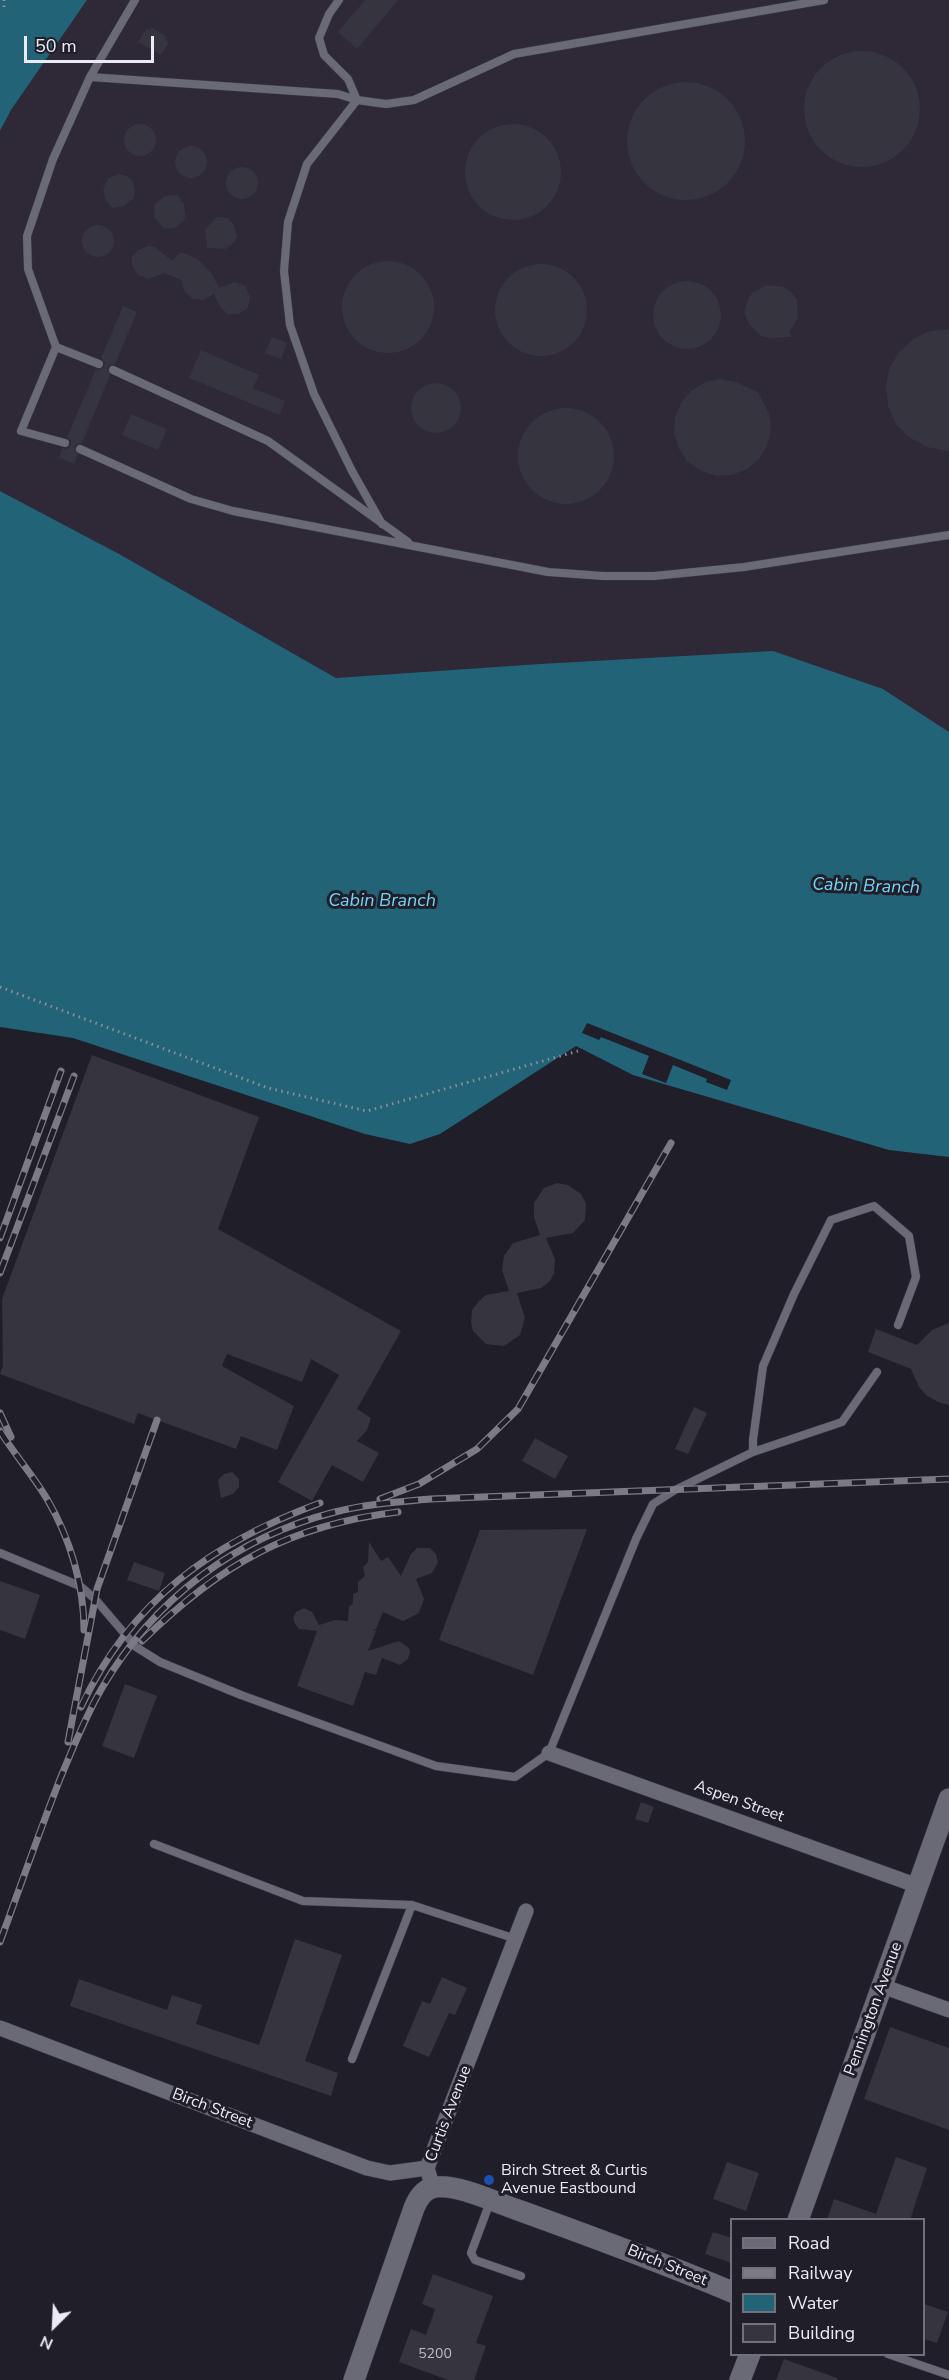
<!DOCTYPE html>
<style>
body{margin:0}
#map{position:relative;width:949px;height:2380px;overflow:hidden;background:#201e29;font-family:"Nunito Sans",sans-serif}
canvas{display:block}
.legend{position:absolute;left:730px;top:2218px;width:195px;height:138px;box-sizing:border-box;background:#201e29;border:2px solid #72707a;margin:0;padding:8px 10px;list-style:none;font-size:18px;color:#ecebf3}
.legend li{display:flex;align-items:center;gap:12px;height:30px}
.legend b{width:30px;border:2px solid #72707a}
.north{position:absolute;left:24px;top:2296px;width:60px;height:60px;-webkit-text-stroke:4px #201e29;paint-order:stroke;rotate:204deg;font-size:16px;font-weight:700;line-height:24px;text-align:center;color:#ecebf3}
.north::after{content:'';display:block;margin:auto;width:21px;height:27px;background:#ecebf3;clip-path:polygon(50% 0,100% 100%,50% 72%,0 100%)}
.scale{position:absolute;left:24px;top:36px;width:130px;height:27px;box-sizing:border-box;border:3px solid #ecebf3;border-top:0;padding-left:8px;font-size:18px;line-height:21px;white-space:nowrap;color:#ecebf3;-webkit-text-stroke:4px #201e29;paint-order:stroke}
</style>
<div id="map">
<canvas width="949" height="2380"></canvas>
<ul class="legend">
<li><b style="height:8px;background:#6a6976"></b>Road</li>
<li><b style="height:8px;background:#7c7a84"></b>Railway</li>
<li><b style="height:16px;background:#226377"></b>Water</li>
<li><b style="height:16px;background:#35343f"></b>Building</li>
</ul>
<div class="north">N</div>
<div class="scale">50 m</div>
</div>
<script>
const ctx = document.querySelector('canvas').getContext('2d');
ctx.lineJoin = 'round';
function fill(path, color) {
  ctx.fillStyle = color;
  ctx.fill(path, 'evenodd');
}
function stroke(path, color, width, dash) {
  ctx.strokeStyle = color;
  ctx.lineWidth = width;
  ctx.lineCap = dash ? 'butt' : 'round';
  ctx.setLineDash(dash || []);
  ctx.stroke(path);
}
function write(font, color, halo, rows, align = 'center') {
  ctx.font = font + ' "Nunito Sans",sans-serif';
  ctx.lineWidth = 6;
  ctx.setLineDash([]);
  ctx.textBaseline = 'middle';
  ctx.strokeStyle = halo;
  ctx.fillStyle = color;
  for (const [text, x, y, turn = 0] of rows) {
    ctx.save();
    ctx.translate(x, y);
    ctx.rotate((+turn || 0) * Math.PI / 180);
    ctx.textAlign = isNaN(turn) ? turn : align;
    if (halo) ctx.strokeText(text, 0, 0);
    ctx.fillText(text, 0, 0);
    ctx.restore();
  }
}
const industrial = new Path2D(`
 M87 0H949V732L883 689 336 678 121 555 0 491V131L11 110Z`);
const water = new Path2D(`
 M0 0H87L11 110 0 131Z
 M0 491 121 555 336 678 540 664 773 651 883 689 949 732V1157L889 1150 633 1075 576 1046 440 1134 410 1144 365 1134 73 1038 0 1027Z`);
const pier = new Path2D(`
 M587 1023 731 1080 727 1090 706 1082 707 1079 673 1065 666 1083 642 1074 649 1056 601 1037 599 1040 582 1033Z`);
const building = new Path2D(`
 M365 0H398L357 49 338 32Z
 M151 27 166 36 165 39 169 42 161 55 138 42 147 28 150 30Z
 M804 109a58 58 0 1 1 116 0a58 58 0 1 1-116 0Z
 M627 141a59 59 0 1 1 118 0a59 59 0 1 1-118 0Z
 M124 140a16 16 0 1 1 32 0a16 16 0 1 1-32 0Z
 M465 172a48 48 0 1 1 96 0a48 48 0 1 1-96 0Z
 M175 162a16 16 0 1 1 32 0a16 16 0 1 1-32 0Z
 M226 183a16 16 0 1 1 32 0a16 16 0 1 1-32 0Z
 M119 174 127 176 133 181 135 191 134 198 124 206 112 208 105 199 103 188 109 178Z
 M177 195 184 204 186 218 175 228 164 229 154 217 155 204 165 196Z
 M220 217 228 218 234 225 237 236 235 241 226 249 207 248 205 229 216 218Z
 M82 241a16 16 0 1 1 32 0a16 16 0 1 1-32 0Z
 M148 246 155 247 172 261 180 253H184L198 259 212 274 219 288 235 282 245 286 250 296 248 308 239 314H228L221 308 214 294 204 300 193 299 185 292 181 280 164 273 149 279 138 275 132 265V257L138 250Z
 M342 307a46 46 0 1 1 92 0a46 46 0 1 1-92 0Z
 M495 310a46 46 0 1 1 92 0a46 46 0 1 1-92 0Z
 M653 315a34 34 0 1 1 68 0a34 34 0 1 1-68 0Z
 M767 285 784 287 791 292 797 300 798 318 790 331 791 337 770 338 761 336 749 324 744 312 748 300 752 293Z
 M123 306 137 312 115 364 110 365 107 368 110 375 82 443 77 444 74 447 78 454 74 464 59 458 62 448 67 449 71 445V441L67 437 96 369 100 370 104 367 105 363 101 358Z
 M949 329V451L926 447 909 437 896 424 888 406 886 387 889 369 899 352 913 339 930 331Z
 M272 337 287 343 281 359 265 353Z
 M201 350 259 375 253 388 285 401 279 415 189 378Z
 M720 379 736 382 758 392 769 414 771 430 767 446 759 459 747 469 732 475 716 476 701 471 688 462 679 449 674 433 675 417 681 403 691 391 705 382Z
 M411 408a25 25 0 1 1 50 0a25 25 0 1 1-50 0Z
 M518 456a48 48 0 1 1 96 0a48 48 0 1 1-96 0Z
 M131 414 167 429 158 450 122 435Z
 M92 1055 259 1117 218 1229 401 1331 357 1409 371 1418 367 1430 357 1441 379 1453 363 1482 332 1465 312 1501 278 1482 339 1375 311 1359 302 1382 227 1354 222 1366 294 1406 277 1450 241 1436 236 1449 138 1413 134 1424 0 1374 3 1366 2 1299Z
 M557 1183 568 1185 581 1194 586 1204 585 1220 573 1233 546 1238 555 1259 554 1273 550 1281 541 1288 517 1293 525 1318 520 1335 504 1346 486 1344 473 1331 471 1322 472 1310 479 1301 486 1295 509 1291 502 1270 504 1256 513 1243 540 1235 534 1217V1203L544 1188Z
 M949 1323V1405L938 1402 926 1395 919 1387 911 1369 868 1352 876 1329 917 1345 932 1330Z
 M694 1407 707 1413 688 1454 675 1449Z
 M535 1438 568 1456 555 1479 522 1461Z
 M232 1472 239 1479V1487L233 1494 221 1498 218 1480 224 1474Z
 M587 1529 533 1675 439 1640 480 1530Z
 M369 1542 381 1561 388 1557 401 1576 411 1554 417 1548H430L436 1554 438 1563 432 1573 416 1579 424 1599 419 1613 403 1621 383 1612 376 1629 373 1630 376 1631 368 1651 399 1641 409 1648 410 1652 408 1659 400 1665 382 1658 376 1675 365 1672 353 1706 297 1686 317 1631 299 1629 295 1624 293 1618 296 1612 304 1608 312 1612 319 1625 335 1620 348 1621 349 1607 353 1603V1594L358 1592V1582L365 1576 363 1567 368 1562Z
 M134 1562 165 1573 159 1591 127 1580Z
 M0 1581 40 1595 25 1639 0 1630Z
 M125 1684 157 1696 134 1758 102 1746Z
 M641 1802 654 1807 648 1823 635 1819Z
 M295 1939 342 1955 305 2061 338 2073 331 2096 70 2006 79 1979 167 2010 172 1995 202 2005 196 2024 259 2045Z
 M442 1977 467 1988 455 2015 449 2013 429 2057 403 2046 422 2001 430 2004Z
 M890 2027 949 2048V2130L864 2099Z
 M896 2157 927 2168 910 2220H827L834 2199 876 2214Z
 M727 2162 759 2173 746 2211 713 2199Z
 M713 2232 732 2238V2263L705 2254Z
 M433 2274 493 2296 476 2343 486 2346 474 2380H448L399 2362 411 2329 426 2335 435 2309 422 2304Z
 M924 2304 948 2312 937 2343 924 2339Z
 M784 2359 837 2378V2380H776Z`);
const path = new Path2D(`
 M4 7V0
 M0 987 268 1088 367 1111 578 1051`);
const lane = new Path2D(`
 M339 0 329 14 319 38 324 55 348 79 357 100
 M90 77 338 94 357 100 386 104 414 100 514 54 824 0
 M357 100 307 164 288 222 284 271 290 325 314 394 352 471 382 524
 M56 347 28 269 27 236 53 159 90 77 135 0
 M113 370 268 441 408 542
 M65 443 21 431 56 347 99 364
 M80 449 191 499 233 511 548 572 603 576H654L744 567 949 535
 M753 1452V1440L763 1366 794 1294 831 1220 874 1206 909 1236 916 1277 898 1325
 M0 1553 80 1586 95 1599 136 1647 160 1662 241 1695 436 1766 515 1777 549 1753 636 1539 653 1504 675 1490 753 1452 842 1422 877 1372
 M154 1844 303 1901 412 1905 516 1939
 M352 2059 412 1905
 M490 2202 471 2253 475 2260 521 2276
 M888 2354 949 2375`);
const street = new Path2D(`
 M549 1753 918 1886
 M882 1986 949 2010
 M0 2028 367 2168 390 2173 427 2168
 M430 2178 427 2168 526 1911`);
const secondary = new Path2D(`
 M798 2220 949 1799
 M354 2380 414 2208C418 2198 425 2188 436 2187 458 2184 497 2203 518 2210 590 2236 661 2262 732 2292
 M740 2380 750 2354`);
const rail = new Path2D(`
 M0 1238 61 1071
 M0 1273 74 1076
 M0 1413 11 1437
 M0 1431C14 1454 33 1475 47 1499 70 1538 84 1585 84 1630
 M380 1499 419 1484 477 1449 518 1409 671 1143
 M142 1641C220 1565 289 1525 398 1512
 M81 1707C131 1600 212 1543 320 1503
 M68 1742 97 1589 157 1420
 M0 1942C20 1887 39 1833 60 1779 73 1748 85 1717 102 1688 153 1600 236 1537 335 1512 366 1504 398 1502 430 1499L949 1479`);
const markers = [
 [489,2180,6,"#1a4fb4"]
];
const numberNames = [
 ["5200",435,2355]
];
const streetNames = [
 ["Aspen Street",739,1802,20],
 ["Pennington Avenue",874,2009,-70],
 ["Birch Street",212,2109,21],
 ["Curtis Avenue",449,2114,-69],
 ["Birch Street",667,2266,22]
];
const poiNames = [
 ["Birch Street & Curtis",501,2171],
 ["Avenue Eastbound",501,2189]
];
const waterNames = [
 ["Cabin Branch",866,887,2],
 ["Cabin Branch",382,902]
];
fill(industrial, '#2e2837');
fill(water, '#226377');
fill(pier, '#201e29');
fill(building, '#35343f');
stroke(lane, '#3b3a44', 9);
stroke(street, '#3b3a44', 16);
stroke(secondary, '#3b3a44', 22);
stroke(path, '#908f98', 3, [1.5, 4.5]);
stroke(lane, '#6a6976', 8);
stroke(street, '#6a6976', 15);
stroke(secondary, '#6a6976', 21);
stroke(rail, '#7c7a84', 7);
stroke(rail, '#201e29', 4.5, [14]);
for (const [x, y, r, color] of markers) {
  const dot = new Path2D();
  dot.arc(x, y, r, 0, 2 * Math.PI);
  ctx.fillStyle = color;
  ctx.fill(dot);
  stroke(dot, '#201e29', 2);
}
write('14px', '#bebdc6', null, numberNames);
write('16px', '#ecebf3', '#201e29', streetNames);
write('16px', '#ecebf3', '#201e29', poiNames, 'left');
write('italic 18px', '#74d4f6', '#201e29', waterNames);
</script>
